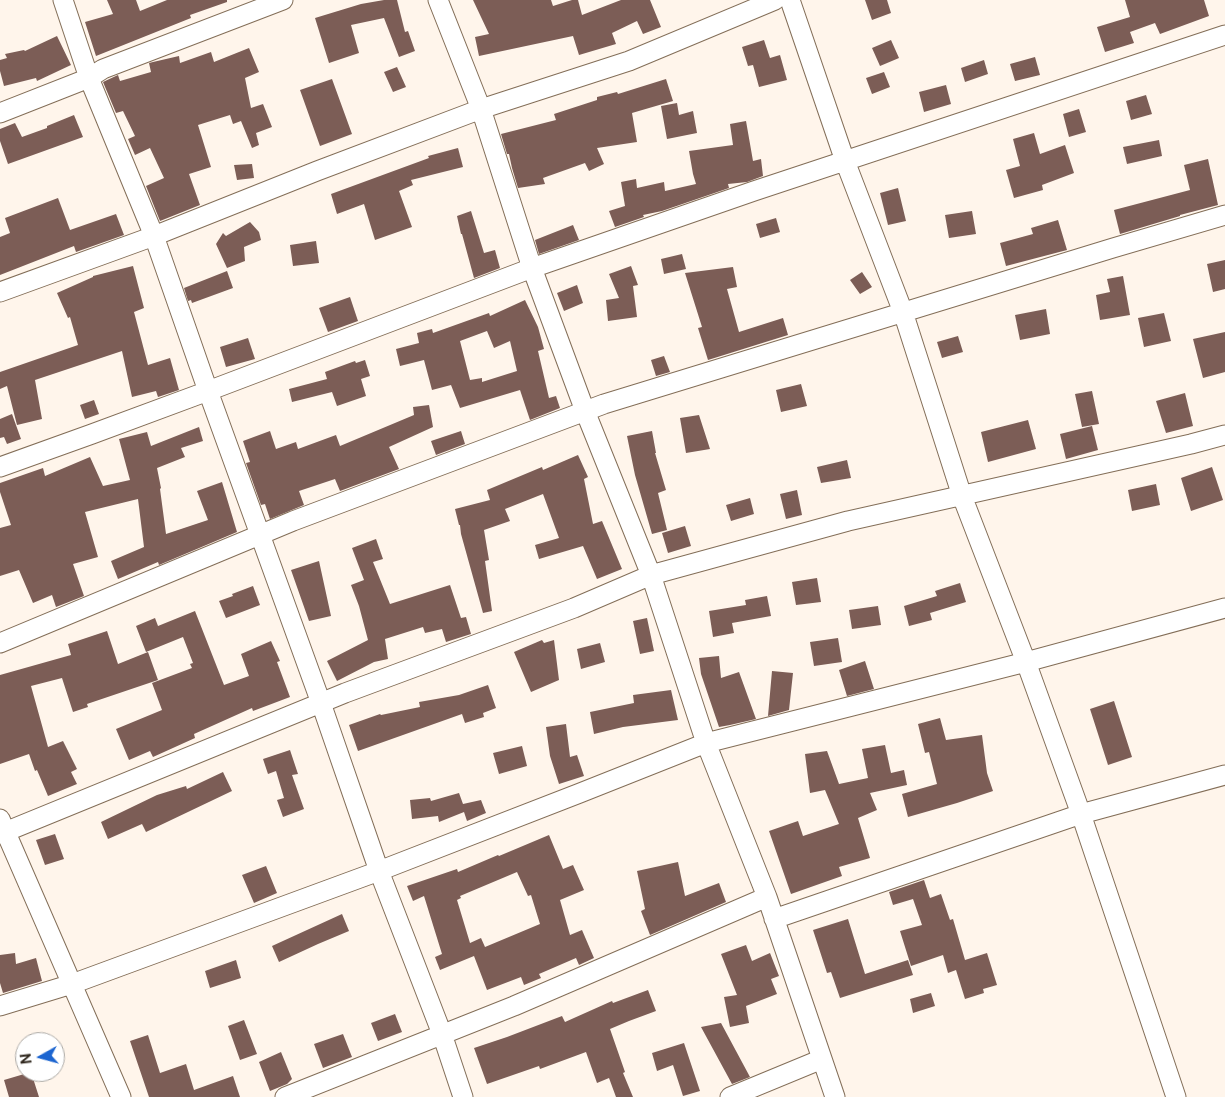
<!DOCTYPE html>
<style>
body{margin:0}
#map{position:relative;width:1225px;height:1097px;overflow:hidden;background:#fff5eb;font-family:"Public Sans",sans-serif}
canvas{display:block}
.north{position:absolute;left:15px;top:1032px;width:50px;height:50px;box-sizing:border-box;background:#fff;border:1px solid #aca9a5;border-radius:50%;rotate:263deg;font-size:14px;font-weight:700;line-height:20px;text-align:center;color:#30281e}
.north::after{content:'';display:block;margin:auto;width:18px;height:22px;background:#1c65d0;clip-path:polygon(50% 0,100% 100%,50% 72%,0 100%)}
</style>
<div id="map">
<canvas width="1225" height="1097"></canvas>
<div class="north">N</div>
</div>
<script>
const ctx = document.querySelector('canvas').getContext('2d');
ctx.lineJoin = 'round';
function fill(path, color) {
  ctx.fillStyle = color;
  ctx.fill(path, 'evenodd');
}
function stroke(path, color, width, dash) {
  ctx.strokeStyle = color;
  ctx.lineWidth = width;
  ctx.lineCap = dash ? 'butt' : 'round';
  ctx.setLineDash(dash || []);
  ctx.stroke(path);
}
const building = new Path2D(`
 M107 0H136L140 11 167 0H227V2L190 15 191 18 96 56 85 22 113 14Z
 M384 0H397L405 32 408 31 415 51 399 57 384 18 351 25 359 53 329 63 315 18 361 4Z
 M473 0H551L553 6 572 0H578L582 15 621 0H650L661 27 643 34 637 21 612 33 616 44 579 55 573 36 479 56 475 37 489 34Z
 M865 0H887L891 13 872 20Z
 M1125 0H1204L1209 16 1160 34 1155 23 1130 32 1134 43 1105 52 1097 27 1130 17Z
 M57 36 71 65 37 81 36 78 4 86 0 71V60L7 58 5 54 24 50 25 51Z
 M764 40 770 58 780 55 787 80 759 87 753 65 748 66 742 47Z
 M891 40 899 58 880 66 872 48Z
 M249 48 259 72 245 78 251 108 263 104 272 127 256 133 259 145 252 148 241 121 233 124 230 115 198 125 211 167 189 174 200 205 160 221 146 186 164 178 150 148 135 155 128 139 135 136 123 111 116 113 103 82 118 75 120 81 151 72 149 63 153 62 179 56 180 63 211 52 214 62Z
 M1035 57 1040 75 1015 81 1010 64Z
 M984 60 988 74 965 82 961 68Z
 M397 67 406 87 393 92 384 72Z
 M884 72 890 87 872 94 866 78Z
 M332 79 352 134 320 146 300 90Z
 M666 79 673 101 632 113 637 142 597 148 604 164 589 171 585 163 543 178 545 184 518 188 512 168 509 154H507L501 134 556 120 554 114 597 100V97L617 92 618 94Z
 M946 85 951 104 924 112 919 92Z
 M1146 95 1152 114 1131 120 1126 101Z
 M677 103 679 115 693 111 697 133 667 139 661 106Z
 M1079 109 1086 132 1069 137 1063 114Z
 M74 115 83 137 8 164 0 141V129L15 123 22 137 47 128V126Z
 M746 121 753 161 761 159 763 176 747 182 728 184 729 188 662 211 643 215 644 217 615 227 609 211 625 206 621 182 636 179 637 188 664 182 665 191 696 184 693 174 689 151 733 145 730 124Z
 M1034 133 1040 154 1065 145 1074 173 1042 185 1043 190 1014 198 1006 170 1020 166 1013 139Z
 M1159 140 1162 156 1127 164 1123 147Z
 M458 148 463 167 411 180 413 185 399 191 412 227 375 240 364 204 337 214 331 194 429 158 428 156Z
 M1208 159 1218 205 1180 215V216L1120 234 1114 210 1190 190 1184 165Z
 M252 164 254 178 237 180 234 165Z
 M898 188 906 221 888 225 880 193Z
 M58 198 70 230 116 214 124 235 76 252 74 246 0 275V237L10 233 5 218Z
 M471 211 484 253 495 250 500 268 474 278 462 234H461L457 216Z
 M972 211 976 234 949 238 945 215Z
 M776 218 780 232 760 238 756 224Z
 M1058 220 1067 250 1006 266 1000 243 1033 234 1031 228Z
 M250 222 259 232 261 240 244 247 245 261 227 268 216 244 223 233 226 236Z
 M573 225 579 240 539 254 535 240Z
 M316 241 319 263 293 266 290 245Z
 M682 254 686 269 664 274 661 259Z
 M1225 260V289L1213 292 1207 264Z
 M133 266 144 308 134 312 148 365 170 358 179 390 158 397 156 391 132 397 122 351 35 380 42 419 17 425 7 386 0 389V372L78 345 70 317 68 318 57 293 93 277V276Z
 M631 266 638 285 633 286 637 317 608 321 606 300 619 298 609 274Z
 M733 267 737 287 727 289 739 332 783 318 788 335 708 360 698 328 702 327 685 273Z
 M227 271 233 288 192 303 191 300 188 301 184 288Z
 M862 272 872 287 860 294 850 280Z
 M1123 276 1130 315 1100 320 1096 295 1110 292 1107 279Z
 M577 285 583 303 564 311 557 293Z
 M350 297 358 321 328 332 319 308Z
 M525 300 538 327 544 349 538 351 549 398 556 396 560 408 530 420 520 390 460 408 451 385 432 390 424 360 400 366 396 349 419 343 417 333 432 329 433 333 489 313 490 316ZM487 331 494 348 510 341 517 371 482 382V378L470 380 460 341Z
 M1046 309 1050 334 1020 340 1015 315Z
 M1164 313 1171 341 1144 347 1138 318Z
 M1225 332V372L1203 378 1193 339Z
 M958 336 963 352 942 358 937 342Z
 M248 338 255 359 226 367 220 347Z
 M664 356 670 372 656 376 651 360Z
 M365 360 370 376 361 379 366 396 337 406 332 392 292 402 289 389 327 379 325 372 355 361 356 363Z
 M801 384 807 406 781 412 776 390Z
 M1092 391 1099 424 1082 427 1075 394Z
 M1185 393 1193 426 1166 433 1156 401Z
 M94 400 99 414 85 419 80 405Z
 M429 405 433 427 389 447 399 469 340 491 335 479 299 491 304 505 270 519 265 504 261 505 246 463 250 462 243 441 270 431 276 449 296 442 298 449 336 435 340 446 414 415 413 407Z
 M12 414 21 439 7 444 4 437 0 438V419Z
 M699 415 710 449 686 453 680 418Z
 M1028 420 1036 449 988 462 981 432Z
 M1092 426 1098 450 1066 459 1060 434Z
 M199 427 203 441 181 448 185 457 157 468 161 488 160 489 166 534 208 520 197 491 222 482 237 532 159 565 158 562 118 579 111 561 144 547 138 499 85 512 98 557 73 564 84 596 56 607 52 595 33 603 19 570 0 576V528L11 525 0 492V483L43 468 45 476 90 457 103 486 130 480 119 439 147 432 151 446Z
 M461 431 465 444 436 455 431 441Z
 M652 431 656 453H655L666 490 658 493 667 530 652 534 635 475 627 436Z
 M578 455 588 477 584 479 593 524 602 521 622 569 597 579 583 546 539 559 535 545 559 538 543 494 505 509 510 521 484 530 489 560 485 561 492 611 483 613 461 534 460 525H459L455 509 490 500 487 490 542 467 543 470Z
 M847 460 851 478 821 483 817 467Z
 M1212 467 1223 500 1191 511 1181 478Z
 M1156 484 1160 505 1132 511 1128 490Z
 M797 490 802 515 786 519 780 494Z
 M750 498 754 514 731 521 726 505Z
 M685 526 691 546 668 553 662 533Z
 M376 539 383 559 373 562 390 604 450 585 461 618 466 617 471 634 446 642 442 629 425 633 423 627 385 639 388 659 374 662 337 681 327 661 368 640 359 606 351 585 364 580 352 548Z
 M319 561 331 616 309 621 291 570Z
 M817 578 821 602 796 605 792 582Z
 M960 583 966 602 930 613 932 620 909 626 904 606 937 596 935 591Z
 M253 586 260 605 226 618 219 601 233 596 232 594Z
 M767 596 771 616 732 623 734 633 713 637 709 611 746 605 745 600Z
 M878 606 881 625 852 629 849 610Z
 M195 611 224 685 249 676 241 654 271 641 280 661 277 662 290 697 253 711 252 708 194 734 195 738 153 757 150 751 129 760 116 729 162 710 152 683 192 668 190 664 193 663 183 637 146 652 136 626 155 618 158 626Z
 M647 618 654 651 640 654 633 621Z
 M107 631 118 664 148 652 158 680 87 704 88 707 73 712 62 678 31 686 48 747 63 741 77 769 71 772 77 784 48 796 37 770 35 771 29 754 0 764V675L71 655 68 644Z
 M838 638 842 662 814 666 810 642Z
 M542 640 544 643 554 640 559 680 531 692 514 652Z
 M600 643 605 662 581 669 577 649Z
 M719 656 721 678 739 672 756 719 730 725 719 727 701 674 699 658Z
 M865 661 874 689 847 696 839 670Z
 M772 671 793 673 789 710 768 716Z
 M488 685 496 708 483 713 484 717 465 723 462 714 358 751 349 725 380 714 381 715 420 707 419 702 459 695Z
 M671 690 678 720 623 727 594 734 590 712 634 703 633 695Z
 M1114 701 1132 757 1108 765 1090 709Z
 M940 718 946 740 982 735 987 773 993 791 957 803 908 817 902 794 937 784 929 752 925 753 918 724Z
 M566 724 570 757 577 755 584 776 559 784 550 756 546 727Z
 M885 745 891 773 904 770 907 785 870 793 877 810 858 818 870 858 839 867 842 876 791 894 769 831 798 821 803 836 839 824 825 790 810 793 805 754 827 751 839 784 868 778 862 749Z
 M522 746 527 766 499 774 493 753Z
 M290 750 298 774 292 775 304 809 283 817 277 800 284 798 276 771 268 774 263 759Z
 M223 772 232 791 146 832 142 824 108 839 101 822 157 795 186 786 187 789Z
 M459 793 463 804 481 800 486 813 467 821 464 812 439 822 438 816 412 819 410 800 430 798 431 801Z
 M55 834 64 859 45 865 36 840Z
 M549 835 563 869 573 865 584 890 560 900 570 935 582 930 594 958 579 965 576 958 539 974 541 978 524 985 521 977 487 990 474 956 440 970 435 957 442 954 424 896 413 901 407 886 457 869 458 872 498 855 499 856ZM517 872 528 896 531 895 540 924 485 947 481 938 470 943 457 900 461 898 460 896Z
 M678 862 685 896 719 883 726 902 650 935 641 911 645 909 637 871Z
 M266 866 277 893 254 903 242 875Z
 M924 880 930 898 941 894 950 920 953 919 965 960 987 953 997 985 983 989 984 993 965 999 956 970 948 973 943 955 911 966 900 931 922 925 913 899 893 905 889 892Z
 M342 914 349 931 318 944 279 962 272 946Z
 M848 919 865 974 908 960 913 975 840 998 831 972 827 973 813 930Z
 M746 945 752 961 770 953 779 976 771 979 777 994 746 1006 749 1023 730 1027 724 997 737 995 721 954Z
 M15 953 16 964 36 958 42 981 3 993 0 983V955Z
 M236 960 241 978 210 988 205 971Z
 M648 990 656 1011 629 1021 610 1029 625 1072 623 1073 633 1097H616L609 1078 597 1083 586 1052 540 1069 539 1066 487 1084 474 1048 507 1037 562 1016 565 1022 612 1001 613 1003Z
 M931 993 935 1006 913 1013 910 999Z
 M395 1014 402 1032 378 1041 371 1023Z
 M244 1020 257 1054 240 1060 228 1026Z
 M721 1023 750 1077 732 1084 701 1027Z
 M343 1034 352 1057 323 1068 314 1044Z
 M148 1035 160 1073 186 1064 194 1090 233 1076 240 1097H149L130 1041Z
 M684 1043 700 1091 683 1096 673 1065 657 1071 652 1053Z
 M281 1052 292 1079 287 1084 270 1091 259 1062Z
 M31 1072 39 1097H9L4 1080Z`);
const minor = new Path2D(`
 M63 0 89 78 154 236 208 391 321 703 379 871 442 1034 463 1097
 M438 0 481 109 532 268 585 411 651 575 706 743 767 897 835 1097
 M790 0 845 161 903 312 962 496 1026 662 1081 814 1176 1097
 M0 113 89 78 103 69 283 0
 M0 292 154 236 317 171 481 109 629 61 775 0
 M0 467 92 434 208 391 532 268 754 191 1225 35
 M0 643 293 521 604 404 1113 248 1225 215
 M0 819 121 1097
 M0 834 345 693 574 608 651 575 848 521 1191 444 1225 435
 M774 919 1081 814 1225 775
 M0 1006 72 984 379 871 580 793 706 743 1026 662 1225 608
 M285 1097 514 1006 767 897
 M730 1097 822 1059`);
fill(building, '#7c5d56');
stroke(minor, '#836e58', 21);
stroke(minor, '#fff', 19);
</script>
